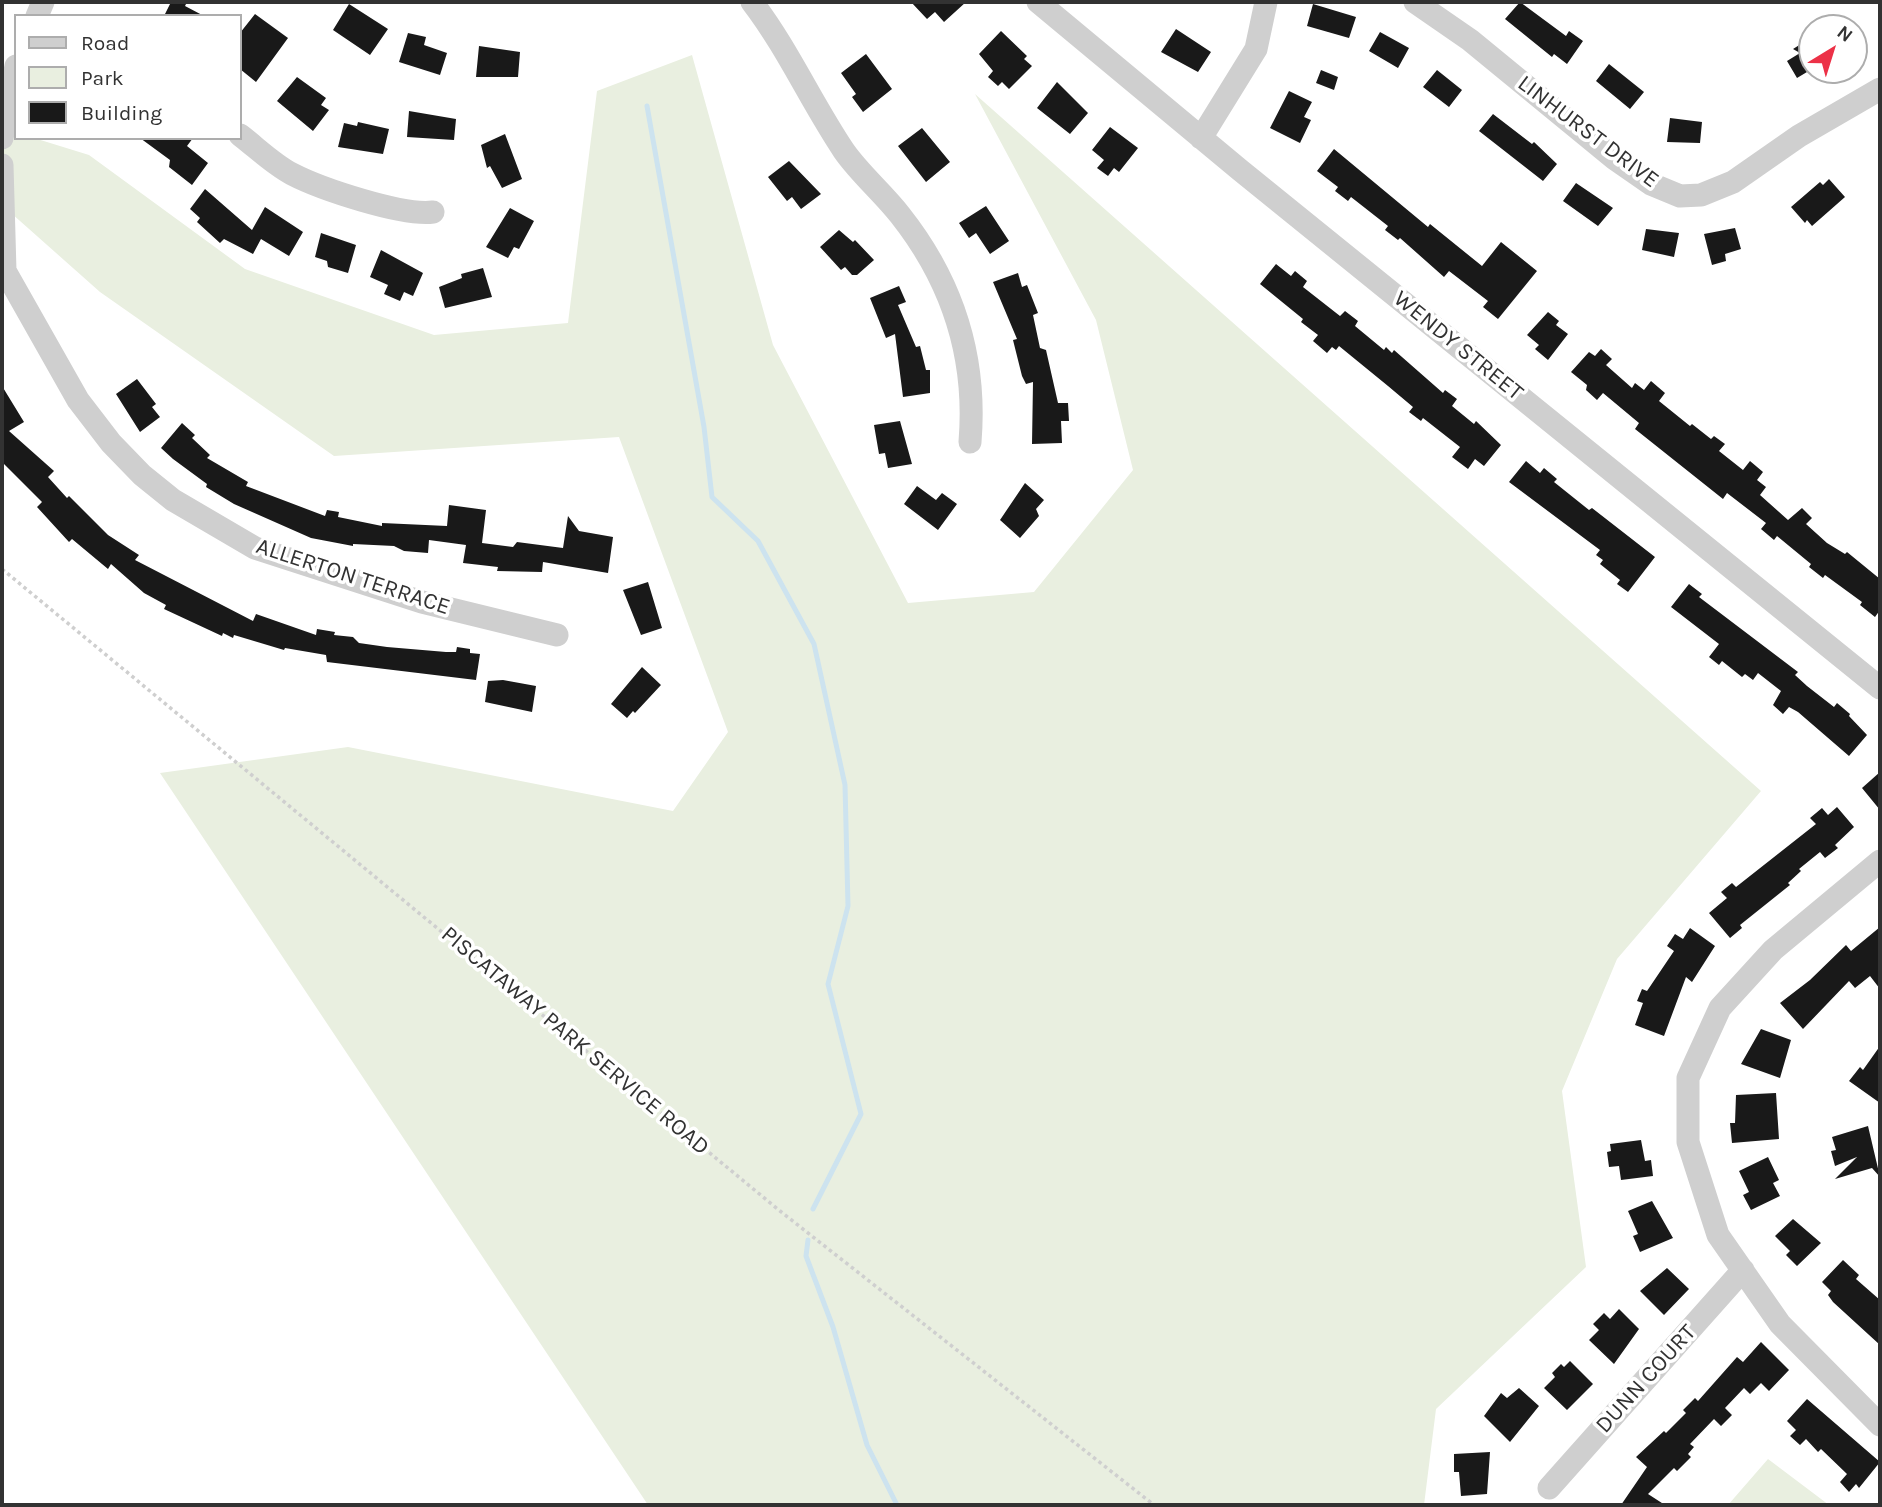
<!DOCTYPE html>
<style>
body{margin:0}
#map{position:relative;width:1882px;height:1507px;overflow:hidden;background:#fff;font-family:Karla,sans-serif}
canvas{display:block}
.frame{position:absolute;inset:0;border:4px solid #323232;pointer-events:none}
.legend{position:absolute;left:14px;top:14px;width:228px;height:126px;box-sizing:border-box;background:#fff;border:2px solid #adadad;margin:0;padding:9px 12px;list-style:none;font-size:21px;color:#323232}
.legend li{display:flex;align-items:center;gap:14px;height:35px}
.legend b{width:35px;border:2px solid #adadad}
.north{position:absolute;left:1798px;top:14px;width:70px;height:70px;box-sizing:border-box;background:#fff;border:2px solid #adadad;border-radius:50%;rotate:38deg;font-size:19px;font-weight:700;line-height:28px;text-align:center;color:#323232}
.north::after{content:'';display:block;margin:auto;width:24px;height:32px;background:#ec3147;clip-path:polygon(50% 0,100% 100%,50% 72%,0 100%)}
</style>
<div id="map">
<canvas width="1882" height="1507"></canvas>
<div class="frame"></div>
<ul class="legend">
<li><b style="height:9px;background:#cfcfcf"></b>Road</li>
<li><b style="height:19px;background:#e9efe0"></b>Park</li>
<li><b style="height:19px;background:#191919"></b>Building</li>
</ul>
<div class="north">N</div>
</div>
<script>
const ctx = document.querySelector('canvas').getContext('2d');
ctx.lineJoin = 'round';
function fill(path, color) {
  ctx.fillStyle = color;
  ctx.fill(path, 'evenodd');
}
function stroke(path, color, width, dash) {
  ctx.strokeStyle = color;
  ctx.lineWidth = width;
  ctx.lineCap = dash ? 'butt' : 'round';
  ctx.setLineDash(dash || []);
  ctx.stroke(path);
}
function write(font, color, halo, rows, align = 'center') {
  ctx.font = font + ' Karla,sans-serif';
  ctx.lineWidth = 7;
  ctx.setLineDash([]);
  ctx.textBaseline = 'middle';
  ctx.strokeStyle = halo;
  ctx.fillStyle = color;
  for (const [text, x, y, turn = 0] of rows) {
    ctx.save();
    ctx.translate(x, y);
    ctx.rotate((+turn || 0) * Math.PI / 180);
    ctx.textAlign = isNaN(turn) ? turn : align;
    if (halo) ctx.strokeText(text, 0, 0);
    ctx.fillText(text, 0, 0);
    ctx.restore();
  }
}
const green = new Path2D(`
 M692 55 773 345 908 603 1034 592 1133 470 1096 320 975 94 1761 791 1617 959 1562 1091 1586 1267 1436 1409 1424 1505H648L160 773 348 747 673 811 728 732 619 437 334 456 100 292 2 205V128L16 133V138H34L89 155 245 269 434 335 568 323 597 91Z
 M1768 1459 1829 1505H1728Z`);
const stream = new Path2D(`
 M647 106 704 427 712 497 758 541 814 644 845 785 848 906 828 984 861 1114 813 1209
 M808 1240 806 1256 833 1327 867 1445 897 1505`);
const building = new Path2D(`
 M171 2H187L185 6 204 16H164Z
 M911 2H966L944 22 935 12 927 19Z
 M1520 2 1566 36 1569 31 1583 41 1567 64 1554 54 1552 57 1505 19Z
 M349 4 388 29 370 55 333 30Z
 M1313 4 1356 17 1349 38 1307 26Z
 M255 14 288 38 256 82 240 69V33Z
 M1176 29 1211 52 1198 72 1161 52Z
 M1001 31 1027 56 1024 59 1032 66 1009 89 1002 82 998 86 988 77 993 71 979 54Z
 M1380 32 1409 48 1398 68 1369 51Z
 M408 33 426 37 424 45 447 53 440 75 399 62Z
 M1812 37V69L1797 78 1787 61 1800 53 1793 49Z
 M479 46 520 52 518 77H476Z
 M866 54 892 89 863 112 852 97 856 94 841 73Z
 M1609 64 1644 92 1630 109 1596 81Z
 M1321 70 1338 77 1334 90 1316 83Z
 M1437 70 1462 90 1449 107 1423 87Z
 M297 77 326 98 321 105 329 110 313 131 277 101Z
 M1057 82 1088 113 1070 134 1037 108Z
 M1289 91 1312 102 1304 117 1311 120 1300 143 1270 128Z
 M409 111 456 119 454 140 407 137Z
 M1493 114 1532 144 1534 142 1557 164 1543 181 1479 131Z
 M1670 118 1702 122 1700 143 1667 142Z
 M358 122 389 129 383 154 338 147 344 123 357 126Z
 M1110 127 1138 148 1119 172 1114 168 1108 176 1097 168 1104 160 1092 150Z
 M922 128 950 162 926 182 898 146Z
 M505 134 522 179 502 188 490 166 487 168 481 145Z
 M140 138H193L187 146 208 163 192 185 169 167 170 160Z
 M1334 149 1428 227 1430 224 1482 266 1501 242 1537 271 1498 319 1483 307 1488 301 1449 271 1444 277 1400 238 1398 240 1385 230 1388 226 1351 197 1348 201 1335 191 1338 187 1317 171Z
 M789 161 821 194 801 209 792 197 787 201 768 177Z
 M1829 179 1845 197 1812 226 1807 220 1805 223 1791 207 1820 182 1823 185Z
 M1576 183 1613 208 1598 226 1563 201Z
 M205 189 252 230 265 207 303 232 289 256 261 239 253 254 224 239 220 243 197 222 200 218 190 209Z
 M986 206 1009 241 990 254 976 233 969 238 959 223Z
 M510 208 534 221 519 249 514 247 508 258 486 247Z
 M1735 228 1741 249 1725 254 1726 261 1712 265 1704 234Z
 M1646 229 1679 233 1674 257 1642 250Z
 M839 230 853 242 855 240 874 260 857 275H852L845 267 841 270 820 247Z
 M321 233 356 245 348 273 328 267 327 261 315 257Z
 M381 250 423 273 413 296 404 292 400 301 384 294 388 285 370 277Z
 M1276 264 1291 276 1295 271 1307 281 1303 287 1340 316 1345 311 1358 321 1355 326 1384 350 1386 347 1392 353 1394 350 1443 393 1445 390 1457 399 1452 406 1474 424 1476 421 1501 445 1484 466 1475 459 1468 469 1452 457 1460 447 1423 418 1421 421 1409 412 1413 407 1388 386 1339 346 1336 350 1332 347 1327 353 1313 341 1318 335 1301 322 1303 319 1260 284Z
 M483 268 492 297 445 308 439 287 462 278 461 274Z
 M1018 273 1022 287 1027 285 1038 313 1033 315 1040 348 1046 350 1058 403H1068L1069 421H1061L1062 443 1032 444 1033 382 1026 384 1022 376 1013 340 1017 339 993 282Z
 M899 286 906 302 898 305 916 347 920 346 926 370H930V393L903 397 895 334 886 338 870 298Z
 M1548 312 1559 321 1556 325 1568 334 1548 360 1535 349 1539 345 1527 335Z
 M1601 349 1612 359 1606 365 1632 388 1635 383 1644 390 1651 381 1665 393 1659 401 1690 426 1692 424 1711 439 1714 436 1725 444 1719 451 1743 470 1750 461 1763 472 1757 480 1766 487 1760 495 1788 520 1802 508 1812 518 1806 524 1827 543 1845 554 1847 552 1880 579V610L1875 617 1860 605 1862 602 1825 575 1823 578 1809 567 1811 564 1777 536 1774 540 1761 529 1766 523 1727 493 1723 499 1635 429 1639 423 1603 393 1597 400 1586 390 1587 385 1571 372 1589 352 1595 356Z
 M137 379 156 404 152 407 160 417 140 432 116 394Z
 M2 386 24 422 9 431 54 471 48 477 67 498 69 496 108 535 139 555 135 560 253 621 256 614 316 635 317 629 335 632 334 635 353 637 359 643 387 647 446 652H456L457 647 470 649V653L480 654 476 680 327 662 326 655 285 648 284 650 234 635 233 638 223 633 222 636 164 609 166 605 144 593 111 564 108 569 72 539 69 542 37 507 42 502 2 462Z
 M900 421 912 464 888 468 885 453 879 454 874 425Z
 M182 423 195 435 192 438 210 455 207 458 248 482 246 486 325 516 327 510 339 512 338 517 382 526V523L447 526 449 505 486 510 482 543 513 547 517 542 563 548 568 516 579 531 613 537 608 573 543 562 542 572 497 571 498 567 463 563 466 545 429 540 428 553 404 551 394 546 353 544V546L311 538 234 504 206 487 207 484 173 459 161 448Z
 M1526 461 1540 473 1544 468 1557 479 1554 482 1589 510 1592 508 1655 557 1628 592 1617 584 1620 580 1600 564 1603 560 1596 555 1600 550 1509 482Z
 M1025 483 1044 500 1036 509 1039 516 1020 538 1000 520Z
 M917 486 936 500 942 493 957 504 938 530 904 504Z
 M648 582 662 628 641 635 623 590Z
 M1689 584 1702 594 1699 597 1798 672 1795 675 1807 686 1834 707 1837 703 1850 714 1849 716 1867 735 1849 756 1798 712 1789 707 1783 714 1773 705 1781 691 1758 673 1753 680 1745 674 1742 677 1722 661 1719 665 1709 657 1719 644 1671 607Z
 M642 667 661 685 635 713 633 711 627 718 611 704Z
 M503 680 536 686 532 712 485 702 488 681Z
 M1880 772V810L1862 788Z
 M1837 807 1854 827 1835 845 1838 848 1825 858 1820 852 1799 869 1801 871 1788 883 1790 885 1740 925 1742 928 1730 938 1709 913 1727 898 1721 892 1732 883 1736 887 1816 824 1810 818 1822 808 1828 815Z
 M1880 927V989L1870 976 1855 988 1849 981 1803 1029 1780 1003 1810 980 1846 945 1851 951Z
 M1690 928 1715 946 1692 982 1686 977 1664 1036 1635 1025 1643 1003 1637 1001 1642 989 1647 991 1674 951 1667 946 1675 934 1683 939Z
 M1761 1029 1791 1040 1780 1078 1741 1064Z
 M1880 1046V1103L1849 1081 1860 1067 1863 1070Z
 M1776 1093 1779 1139 1732 1143 1730 1123H1735L1736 1095Z
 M1868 1126 1880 1177 1872 1168 1835 1179 1857 1157 1835 1166 1831 1151 1836 1150 1832 1137Z
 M1641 1140 1645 1161 1651 1160 1653 1176 1621 1180 1619 1166 1609 1167 1607 1152 1611 1151 1610 1144Z
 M1768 1157 1779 1180 1773 1183 1780 1196 1751 1210 1743 1195 1749 1192 1739 1171Z
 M1652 1201 1673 1238 1640 1252 1633 1236 1638 1234 1628 1211Z
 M1793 1219 1821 1243 1797 1266 1786 1255 1790 1251 1775 1236Z
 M1843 1260 1859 1275 1856 1279 1880 1300V1345L1833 1302 1828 1295 1831 1291 1822 1282Z
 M1667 1268 1689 1289 1664 1315 1640 1291Z
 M1619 1309 1639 1329 1614 1364 1589 1340 1599 1330 1593 1324 1604 1313 1610 1319Z
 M1761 1342 1789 1370 1769 1391 1761 1383 1750 1394 1744 1388 1725 1408 1732 1415 1721 1426 1714 1419 1690 1444 1694 1447 1688 1454 1691 1457 1677 1471 1674 1468 1648 1494 1665 1505H1621L1647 1467 1636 1457 1664 1431 1666 1433 1686 1413 1683 1410 1695 1398 1698 1401 1737 1357 1743 1362Z
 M1570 1361 1593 1384 1567 1410 1544 1388 1555 1377 1552 1373 1561 1364 1564 1367Z
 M1519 1388 1539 1406 1510 1442 1484 1416 1501 1393 1507 1398Z
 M1807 1399 1880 1462 1859 1488 1856 1484 1849 1492 1840 1482 1847 1474 1821 1449 1818 1452 1806 1439 1800 1445 1790 1436 1796 1430 1787 1421Z
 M1490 1452 1487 1494 1461 1496 1459 1472H1454V1454Z`);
const path = new Path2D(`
 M2 569 780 1211 1154 1505`);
const minor = new Path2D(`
 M752 2C788 49 811 102 844 151 860 174 883 193 900 215 953 282 977 357 970 442
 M1038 2 1240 170 1880 688
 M1415 2 1470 40 1615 159 1651 184 1680 196 1701 195 1733 182 1799 136 1880 89
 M37 16 43 2
 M240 135C257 148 273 164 292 174 321 189 402 216 433 212
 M2 138 16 66
 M1201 138 1256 49 1266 2
 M2 165 5 271 78 400 111 443 142 475 173 500 255 548 422 602 557 635
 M1880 861 1773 950 1720 1008 1688 1078V1142L1718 1235 1780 1324 1880 1425
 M1549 1488 1743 1270`);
const streetNames = [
 ["LINHURST DRIVE",1588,132,37],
 ["WENDY STREET",1458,346,39],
 ["ALLERTON TERRACE",353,577,18],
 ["PISCATAWAY PARK SERVICE ROAD",575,1041,40],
 ["DUNN COURT",1646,1379,-48]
];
fill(green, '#e9efe0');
stroke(stream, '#cde3ef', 5);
fill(building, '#191919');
stroke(path, '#cfcfcf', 3.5, [3.5, 3.5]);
stroke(minor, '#cfcfcf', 23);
write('23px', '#323232', '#fff', streetNames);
</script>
